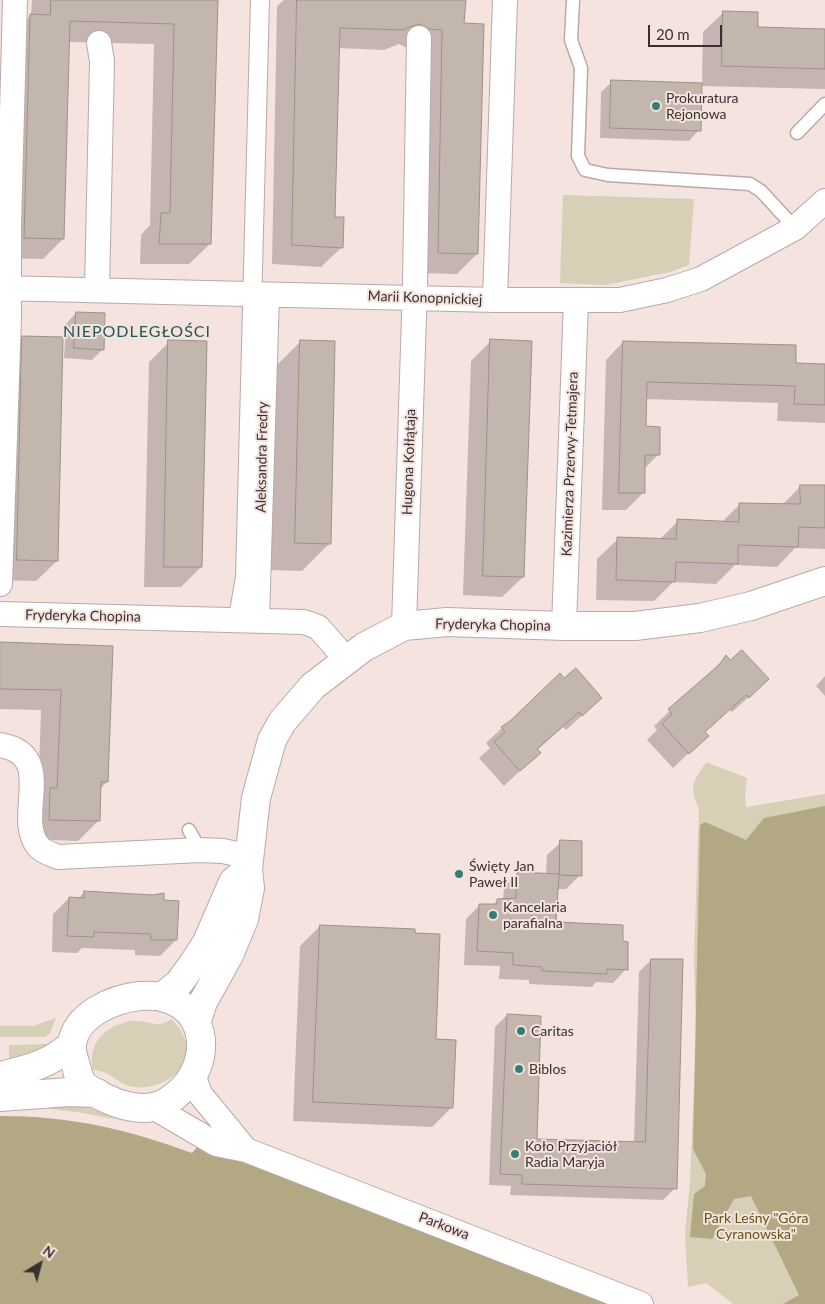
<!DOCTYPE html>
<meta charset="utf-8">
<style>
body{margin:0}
#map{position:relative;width:825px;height:1304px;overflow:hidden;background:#f5e3df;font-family:Lato,sans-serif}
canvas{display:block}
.north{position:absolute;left:15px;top:1239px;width:50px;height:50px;-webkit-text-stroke:4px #f5e3df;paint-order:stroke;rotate:37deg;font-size:14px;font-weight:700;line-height:20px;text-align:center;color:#383130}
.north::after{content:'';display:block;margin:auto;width:18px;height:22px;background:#383130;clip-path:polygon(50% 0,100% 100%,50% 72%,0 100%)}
.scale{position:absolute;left:648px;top:25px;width:74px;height:22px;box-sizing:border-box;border:2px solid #383130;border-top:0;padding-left:6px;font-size:15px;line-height:18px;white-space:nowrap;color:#383130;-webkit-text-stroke:4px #f5e3df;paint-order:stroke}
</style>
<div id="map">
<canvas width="825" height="1304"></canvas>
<div class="north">N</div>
<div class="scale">20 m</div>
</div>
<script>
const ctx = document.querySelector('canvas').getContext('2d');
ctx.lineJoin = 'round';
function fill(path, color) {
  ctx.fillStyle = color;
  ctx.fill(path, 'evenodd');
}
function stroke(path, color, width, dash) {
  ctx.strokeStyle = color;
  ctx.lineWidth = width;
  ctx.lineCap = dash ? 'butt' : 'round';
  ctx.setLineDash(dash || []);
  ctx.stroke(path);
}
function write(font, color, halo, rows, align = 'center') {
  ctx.font = font + ' Lato,sans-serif';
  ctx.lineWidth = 4;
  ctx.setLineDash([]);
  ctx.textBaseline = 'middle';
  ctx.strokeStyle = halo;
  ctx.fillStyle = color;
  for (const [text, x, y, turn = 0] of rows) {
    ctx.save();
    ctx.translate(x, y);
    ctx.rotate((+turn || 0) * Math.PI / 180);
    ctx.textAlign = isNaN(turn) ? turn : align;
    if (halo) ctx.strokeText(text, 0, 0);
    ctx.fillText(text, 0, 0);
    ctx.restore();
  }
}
const green = new Path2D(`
 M563 195 694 199 689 265 670 272 605 285 560 283Z
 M706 762 747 778 745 795 746 807 825 794V1304H733L706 1283 688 1287 685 1234 690 1182 696 1037 694 956 699 808C688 787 694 781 706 762Z
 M56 1018 50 1033 45 1037H0V1026H33Z
 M172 1019C179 1028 187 1037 187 1049 187 1075 157 1090 134 1087 118 1085 110 1070 93 1070 87 1043 105 1026 131 1021 148 1019 155 1030 172 1019Z
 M52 1044 9 1066V1045Z
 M84 1105 117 1120 83 1113 28 1106Z`);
const forest = new Path2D(`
 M825 806V1304H783L799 1295 751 1196 734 1199 712 1239 690 1237 694 1194 705 1186 706 1174 693 1149 700 825 705 822 746 840 764 818Z
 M0 1116C71 1116 126 1129 192 1153L199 1145 609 1304H0Z`);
const shadow = new Path2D(`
 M32 0H217L210 244 189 264H140L141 235 150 225 154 44 69 42 63 239 43 259 5 258 10 36 31 15Z
 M284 0H464L463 25 477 254 457 274 418 273 409 49 399 44 384 50 338 48 334 218 342 247 321 267 272 264 277 6Z
 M724 12 756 28 825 30V89L701 86 699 130 689 141 600 138 601 92 612 82 702 84 703 32Z
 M76 313 103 349 92 360 64 358 66 324Z
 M23 337 57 561 36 581 0 580 2 358Z
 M491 341 523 577 502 597 463 595 471 361Z
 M169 342 201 567 181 587H144L149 362Z
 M300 342 330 543 302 571 268 570 273 369Z
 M623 342 795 365H825V423L777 421 778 403 645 399V428L659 454 644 469 643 493 626 510H602L606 360Z
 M801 486 825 487V549L795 548 777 567 735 565 716 584 673 582 654 601 596 600 597 559 618 539 659 540 678 521 722 522 740 504 782 505Z
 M0 643 111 647 107 782 100 789 98 821 78 841 29 839 38 802 41 710 0 709Z
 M726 657 752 694 732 712 729 709 704 733 691 751 673 768 647 740 657 730 654 726Z
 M825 676V696L816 686Z
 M564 680 601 698 566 730 563 727 537 750 539 753 504 786 479 758 490 748 486 743 502 728Z
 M561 842 580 875 566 889H557L555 923 621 943 626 969 613 983 596 982 592 987 529 984V980L499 979 500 966 464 965 466 919 480 905H493L498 900H503L504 887 518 873 546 874 547 855Z
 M84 892 163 901 176 940 160 956 135 955V950L82 948 77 953 52 952 53 914 69 898 78 899Z
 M320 926 434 1041 452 1107 432 1127 293 1121 300 946Z
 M651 960 675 1188 663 1200 510 1195 511 1186 489 1185 495 1027 507 1015 536 1140 634 1143 639 972Z`);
const building = new Path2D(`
 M51 0H218L211 244H159L161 213H170L174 24 70 21 64 239 24 238 30 14 50 15Z
 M297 0H466L464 23 484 24 478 254 438 253 442 30 429 29 420 24 406 28 405 30 340 28 335 217H344L343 248 292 245Z
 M723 11 758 12V27L825 29V69L722 66Z
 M611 80 702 83 701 131 610 128Z
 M76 312 105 313 104 350 74 348Z
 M22 336 63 337 58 561 17 560Z
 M490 339 532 341 524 577 483 576Z
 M168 340 207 341 202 567H164Z
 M300 340 335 341 331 544 295 543Z
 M623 341 796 345V363L825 364V405L794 404 795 386 647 382 646 426 660 427V455H645V493H619Z
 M800 485H825V528L799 527 798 547 738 545V564L676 562 675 582 616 580 617 537 676 539 677 519 739 522V503L800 504Z
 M0 642 113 646 108 782H101L100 821 49 820 50 788H57L61 690 0 689Z
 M742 650 769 679 749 698 746 695 705 732 709 736 689 754 662 724 672 714 668 709 719 665 726 655 730 660Z
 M576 668 602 698 582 716 579 712 537 749 541 753 520 771 494 742 505 732 501 727 510 721 560 673 564 678Z
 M560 840 582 841V876L559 875 556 922 623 925V941L628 942V970L607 969V974L542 971V967L513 965V953L477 951 479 904H497V899L516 898 517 872 559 874Z
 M84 891 153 895 164 893V900L179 901 177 940H151L150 934 94 932V937L67 936 69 897 84 898Z
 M320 925 415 929V933L440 934 436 1039 456 1040 453 1108 313 1102Z
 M651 959H683L677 1189 522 1184V1175L500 1174 507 1014 541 1016 537 1139 645 1142Z`);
const service = new Path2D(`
 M573 0 571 40 581 68 578 156 585 170 608 175 750 184 761 191 795 228
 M797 133 825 104
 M189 830 200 850`);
const pedestrian = new Path2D(`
 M238 618 245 577 260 0`);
const minor = new Path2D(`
 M0 288 495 300H620L667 290 701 279 795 228 825 201
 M97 289 102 61 99 43
 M495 300 505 0
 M0 584 9 318V226L15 0
 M0 614 304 622 318 627 346 659
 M257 619 267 295
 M404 626 415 285 419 38
 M564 626 576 301
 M0 745C58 754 14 817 38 846 43 852 51 854 58 857L200 850 223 851 250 857
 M194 1077 200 1094 246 1150
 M153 1107 216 1144 246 1150 641 1304`);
const tertiary = new Path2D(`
 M139 996C146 996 155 995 162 997 211 1008 212 1067 176 1095 170 1100 161 1106 153 1107 138 1110 119 1105 105 1098 98 1094 88 1090 83 1084 78 1078 78 1073 76 1066 74 1059 71 1052 72 1044 76 1014 114 999 139 996Z
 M162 997 179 983 193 964 207 942 233 882 248 869
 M196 1023 203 1002 229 955 244 919 250 888 248 869 256 798 272 740 282 722 313 686 364 647 404 626 447 622 564 626H635L700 618 751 606 825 581
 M0 1076C29 1069 49 1065 72 1044
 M0 1097 69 1092 97 1093`);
const markers = [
 [656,106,5,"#367d75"],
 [459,874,5,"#367d75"],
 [493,915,5,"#367d75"],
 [521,1031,5,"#367d75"],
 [519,1069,5,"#367d75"],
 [515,1154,5,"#367d75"]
];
const poiNames = [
 ["Prokuratura",666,98],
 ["Rejonowa",666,114],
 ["Święty Jan",469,866],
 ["Paweł II",469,882],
 ["Kancelaria",503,907],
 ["parafialna",503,923],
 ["Caritas",531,1031],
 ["Biblos",529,1069],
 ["Koło Przyjaciół",525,1146],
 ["Radia Maryja",525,1162]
];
const streetNames = [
 ["Marii Konopnickiej",425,298,2],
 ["Aleksandra Fredry",262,457,-89],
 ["Hugona Kołłątaja",409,462,-88],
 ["Kazimierza Przerwy-Tetmajera",570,464,-88],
 ["Fryderyka Chopina",83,616,1],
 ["Fryderyka Chopina",493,625,1],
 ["Parkowa",444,1226,21]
];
const parkNames = [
 ["Park Leśny \"Góra",756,1218],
 ["Cyranowska\"",756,1234]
];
const quarterNames = [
 ["NIEPODLEGŁOŚCI",137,332]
];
fill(green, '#d7cfb6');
fill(forest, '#b3a884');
fill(shadow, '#0003');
fill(building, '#c3b6ac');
stroke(building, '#9d9187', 1);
stroke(service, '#baa9a6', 15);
stroke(pedestrian, '#baa9a6', 20);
stroke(minor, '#baa9a6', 26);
stroke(tertiary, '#baa9a6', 30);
stroke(service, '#fff', 12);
stroke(pedestrian, '#fff', 18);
stroke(minor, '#fff', 24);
stroke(tertiary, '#fff', 28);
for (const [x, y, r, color] of markers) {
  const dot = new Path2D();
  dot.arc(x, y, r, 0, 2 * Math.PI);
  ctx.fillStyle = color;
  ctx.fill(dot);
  stroke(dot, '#f5e3df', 2);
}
write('14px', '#383130', '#f5e3df', poiNames, 'left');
write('14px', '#383130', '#f5e3df', streetNames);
write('14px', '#645416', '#f5e3df', parkNames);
ctx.letterSpacing = '1px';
write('16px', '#215a53', '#f5e3df', quarterNames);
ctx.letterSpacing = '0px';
</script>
